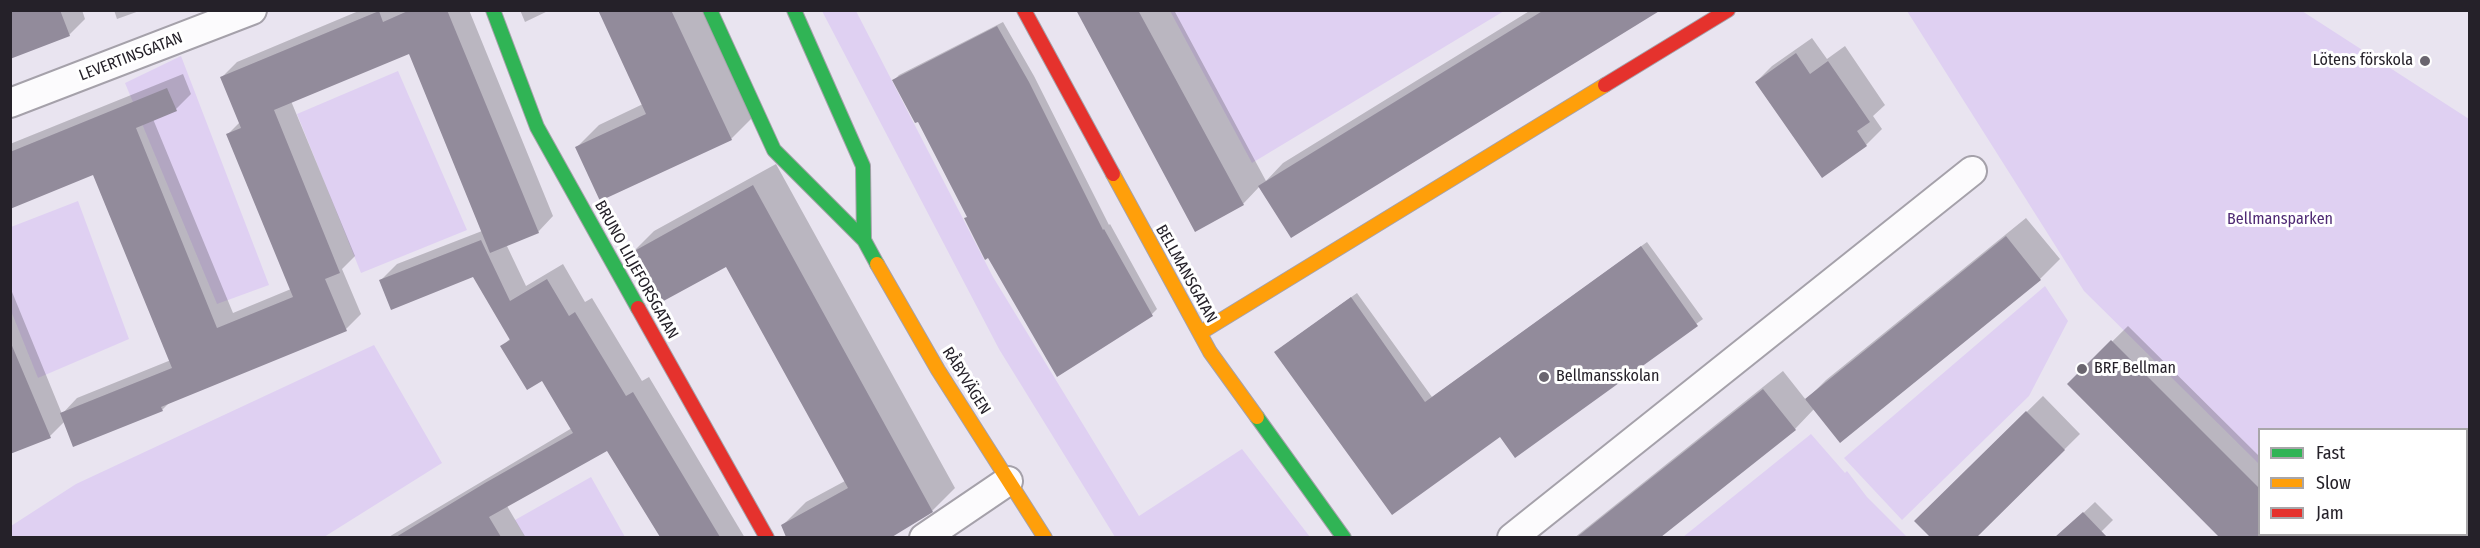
<!DOCTYPE html>
<meta charset="utf-8">
<style>
body{margin:0}
#map{position:relative;width:2480px;height:548px;overflow:hidden;background:#e9e4f0;font-family:"Fira Sans Condensed",sans-serif}
canvas{display:block}
.frame{position:absolute;inset:0;border:12px solid #252129;pointer-events:none}
.legend{position:absolute;left:2258px;top:428px;width:210px;height:108px;box-sizing:border-box;background:#fff;border:2px solid #a8a6a9;margin:0;padding:8px 10px;list-style:none;font-size:18px;color:#252129}
.legend li{display:flex;align-items:center;gap:12px;height:30px}
.legend b{width:30px;border:2px solid #a8a6a9}
</style>
<div id="map">
<canvas width="2480" height="548"></canvas>
<div class="frame"></div>
<ul class="legend">
<li><b style="height:8px;background:#30b455"></b>Fast</li>
<li><b style="height:8px;background:#ff9f0a"></b>Slow</li>
<li><b style="height:8px;background:#e5322d"></b>Jam</li>
</ul>
</div>
<script>
const ctx = document.querySelector('canvas').getContext('2d');
ctx.lineJoin = 'round';
function fill(path, color) {
  ctx.fillStyle = color;
  ctx.fill(path, 'evenodd');
}
function stroke(path, color, width, dash) {
  ctx.strokeStyle = color;
  ctx.lineWidth = width;
  ctx.lineCap = dash ? 'butt' : 'round';
  ctx.setLineDash(dash || []);
  ctx.stroke(path);
}
function write(font, color, halo, rows, align = 'center') {
  ctx.font = font + ' "Fira Sans Condensed",sans-serif';
  ctx.lineWidth = 6;
  ctx.setLineDash([]);
  ctx.textBaseline = 'middle';
  ctx.strokeStyle = halo;
  ctx.fillStyle = color;
  for (const [text, x, y, turn = 0] of rows) {
    ctx.save();
    ctx.translate(x, y);
    ctx.rotate((+turn || 0) * Math.PI / 180);
    ctx.textAlign = isNaN(turn) ? turn : align;
    if (halo) ctx.strokeText(text, 0, 0);
    ctx.fillText(text, 0, 0);
    ctx.restore();
  }
}
const green = new Path2D(`
 M822 11H856L993 277 1139 516 1242 449 1310 537H1115L999 349Z
 M1170 11H1504L1252 163Z
 M1907 11H2302L2469 119V537H2312L2315 534H2466V430H2260L2259 464 2084 291Z
 M181 56 269 285 217 304 125 83Z
 M398 71 467 230 361 273 297 114Z
 M78 201 129 339 38 378 11 311V227Z
 M2045 286 2068 321 2029 396 1902 520 1844 458Z
 M374 345 442 463 324 537H11V526L76 484Z
 M1811 434 1845 473 1847 471 1867 497 1907 537H1683Z
 M591 477 625 537H525L515 520Z`);
const shadow = new Path2D(`
 M10 10H82L85 19 69 35Z
 M114 10H142L117 19Z
 M361 10H469L553 216 538 232 506 244 526 286 563 264 585 302 592 298 642 381 649 377 745 538H661L608 449 507 506 526 538H387L572 428 542 379 502 346 511 338 473 276 381 280 397 264 482 231 410 53 291 101 355 256 342 269 361 314 346 329 170 402 162 410 65 421 50 436 10 452V287L62 414 77 398 171 360 94 173 10 207V144L183 74 191 94 176 109 153 119 233 313 291 289 228 134 240 122 222 77 237 62Z
 M520 10H550L525 22Z
 M599 10H705L754 116 731 139 576 148 599 125 643 104Z
 M1087 10H1174L1266 181 1283 163 1531 10H1658L1260 186 1243 204Z
 M1003 22 1034 76 1109 225 1110 224 1157 309 1152 314 968 216 919 120 894 80 899 75Z
 M1812 38 1827 59 1845 46 1885 105 1873 116 1882 129 1866 145 1822 176 1756 82 1772 66Z
 M776 164 955 488 932 511 889 538H789L783 525 806 502 845 481 726 265 631 254 654 231Z
 M2026 218 2060 259 2040 279 1841 441 1814 409 1795 429 1658 538H1574L1783 371 1806 400 1826 380Z
 M1647 242 1703 319 1515 456 1501 435 1282 347 1357 293 1432 397Z
 M2128 326 2260 457V534H2283L2280 538H2221L2069 384Z
 M2043 396 2080 434 1975 538H1932L1916 521Z
 M2095 502 2113 520 2095 538H2057Z`);
const building = new Path2D(`
 M10 10H60L70 36 10 59Z
 M410 10H447L539 233 490 253 409 54 274 110 340 273 325 279 347 331 161 407 163 411 73 447 60 413 172 368 93 175 10 209V152L167 88 177 111 136 128 217 328 293 297 226 134 241 128 220 77 379 11 383 22Z
 M598 10H671L732 140 600 201 575 147 646 114Z
 M1076 10H1138L1244 205 1195 232Z
 M1544 10H1661L1291 238 1258 186Z
 M997 26 1029 82 1103 230 1104 229 1153 316 1057 377 988 258 985 260 964 218 967 217 918 122 915 123 892 80Z
 M1796 53 1810 74 1828 61 1870 122 1857 131 1867 146 1822 178 1755 82Z
 M753 185 933 512 892 537H786L781 525 848 488 726 267 658 304 629 254Z
 M2006 236 2041 280 1840 443 1805 399Z
 M481 240 510 301 547 279 569 316 575 312 626 396 633 392 720 537H660L607 451 489 517 501 537H396L485 483 573 433 542 381 527 390 500 346 510 340 473 277 391 310 379 280Z
 M1641 246 1698 326 1515 458 1500 437 1392 515 1274 352 1351 297 1425 402Z
 M2111 340 2259 488V537H2219L2067 384Z
 M10 341 51 438 10 454Z
 M1763 389 1796 430 1661 537H1577Z
 M2026 411 2065 450 1977 537H1930L1914 521Z
 M2083 512 2107 537H2055Z`);
const street = new Path2D(`
 M10 103 252 10
 M924 538 1008 481
 M1512 538 1972 171`);
const fast = new Path2D(`
 M493 10 537 127 638 308
 M710 10 774 150 864 240 877 264
 M794 10 863 166 864 240
 M1257 417 1344 538`);
const slow = new Path2D(`
 M1113 174 1210 352 1257 417
 M877 264 938 370 1045 538
 M1200 333 1605 85`);
const jam = new Path2D(`
 M1024 10 1113 174
 M1605 85 1728 10
 M638 308 767 538`);
const markers = [
 [2425,61,6,"#6a656f"],
 [2082,369,6,"#6a656f"],
 [1544,377,6,"#6a656f"]
];
const streetNames = [
 ["LEVERTINSGATAN",131,57,-21],
 ["BRUNO LILJEFORSGATAN",636,270,61],
 ["BELLMANSGATAN",1186,274,61],
 ["RÅBYVÄGEN",966,381,58]
];
const poiNames = [
 ["Lötens förskola",2413,61,"right"],
 ["BRF Bellman",2094,369],
 ["Bellmansskolan",1556,377]
];
const parkNames = [
 ["Bellmansparken",2280,220]
];
fill(green, '#dfd0f2');
fill(shadow, '#0003');
fill(building, '#928b9b');
stroke(street, '#a5a1aa', 32);
stroke(fast, '#a5a1aa', 16);
stroke(slow, '#a5a1aa', 16);
stroke(jam, '#a5a1aa', 16);
stroke(street, '#fcfbfd', 28);
stroke(fast, '#30b455', 14);
stroke(slow, '#ff9f0a', 14);
stroke(jam, '#e5322d', 14);
for (const [x, y, r, color] of markers) {
  const dot = new Path2D();
  dot.arc(x, y, r, 0, 2 * Math.PI);
  ctx.fillStyle = color;
  ctx.fill(dot);
  stroke(dot, '#fff', 2);
}
write('16px', '#252129', '#fff', streetNames);
write('16px', '#252129', '#fff', poiNames, 'left');
write('16px', '#4f2a74', '#fff', parkNames);
</script>
